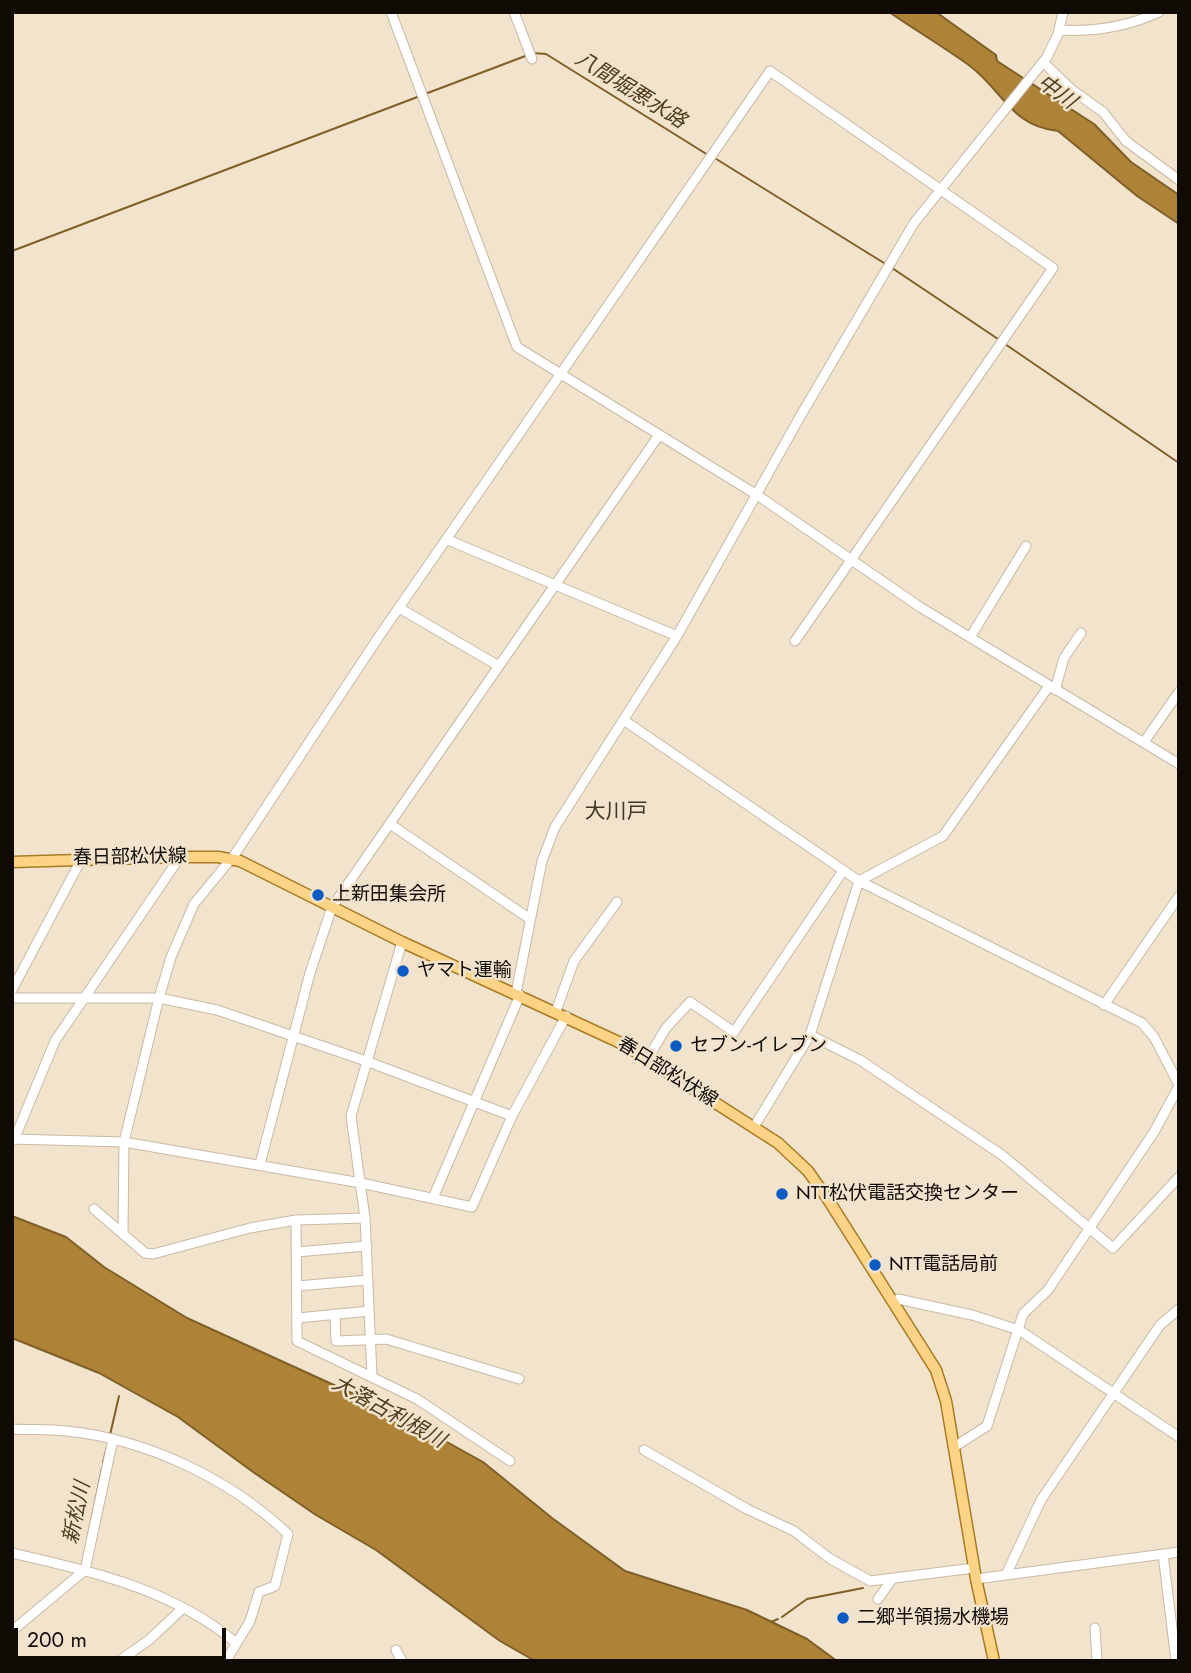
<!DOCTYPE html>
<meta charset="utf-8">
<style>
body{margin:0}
#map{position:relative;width:1191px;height:1673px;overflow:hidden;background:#f2e3cd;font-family:Jost,sans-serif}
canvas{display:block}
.frame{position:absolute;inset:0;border:14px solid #100c05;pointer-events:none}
.scale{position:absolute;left:14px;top:1628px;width:212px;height:32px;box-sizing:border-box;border:4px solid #100c05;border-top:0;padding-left:9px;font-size:21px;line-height:24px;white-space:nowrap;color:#100c05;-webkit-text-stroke:5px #f2e3cd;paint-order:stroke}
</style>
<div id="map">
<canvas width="1191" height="1673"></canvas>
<div class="frame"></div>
<div class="scale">200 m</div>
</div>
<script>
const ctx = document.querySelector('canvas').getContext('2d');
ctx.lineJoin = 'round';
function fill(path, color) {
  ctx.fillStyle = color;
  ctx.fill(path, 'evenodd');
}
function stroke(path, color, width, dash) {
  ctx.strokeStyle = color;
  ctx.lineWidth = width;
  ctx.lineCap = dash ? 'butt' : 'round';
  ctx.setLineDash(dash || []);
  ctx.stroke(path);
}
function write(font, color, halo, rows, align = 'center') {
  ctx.font = font + ' Jost,"Noto Sans JP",sans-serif';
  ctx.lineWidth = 5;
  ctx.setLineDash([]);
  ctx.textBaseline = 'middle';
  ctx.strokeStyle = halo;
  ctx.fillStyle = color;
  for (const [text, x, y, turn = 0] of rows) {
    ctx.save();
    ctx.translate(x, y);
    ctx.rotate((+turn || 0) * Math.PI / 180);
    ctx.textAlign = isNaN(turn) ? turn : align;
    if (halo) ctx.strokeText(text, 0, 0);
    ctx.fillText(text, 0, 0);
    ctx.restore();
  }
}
const water = new Path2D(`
 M889 12H936L996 55 997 61 1094 124 1131 162 1179 195V224L1137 196 1058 131C1011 126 1003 91 970 66 944 47 915 30 889 12Z
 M12 1216 66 1237 104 1267 187 1318 391 1411 483 1462 552 1518 625 1571 747 1610 807 1639 837 1661H535L500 1641 376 1550 316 1515 253 1472 178 1417 99 1373 12 1338Z`);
const stream = new Path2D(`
 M533 53 546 54 708 155
 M425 94 528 55
 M713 157 884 263
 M12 251 420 96
 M892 268 998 339
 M1005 344 1179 463
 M110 1435 119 1396
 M103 1462 107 1447
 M88 1536 102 1468
 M82 1564 87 1542
 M782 1617 807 1599 863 1588
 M771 1622 778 1619`);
const minor = new Path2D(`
 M391 12 517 347 757 495 920 607 1179 764
 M514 12 532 59
 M1060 30C1095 32 1127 27 1159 12
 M1043 62 1072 90 1103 112 1126 141 1179 180
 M448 540 677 636
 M401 609 497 665
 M971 636 1026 546
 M1055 690 1064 658 1081 633
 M625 721 859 881 1142 1023 1154 1037 1179 1085
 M1144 742 1179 692
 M390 824 530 919
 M12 990 81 860
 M516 993 542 861 555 827 677 636 801 415 914 223 1047 57 1058 34 1063 12
 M12 998H159L217 1010 366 1061 512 1116
 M1104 1005 1179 896
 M556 1011 574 961 617 902
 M810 1035 860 1060 1002 1155 1113 1248 1179 1177
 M648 1058 666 1028 690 1002 734 1032 843 871
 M754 1127 810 1035 859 881 943 836 1049 686
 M12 1139 124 1142 361 1183 472 1207 512 1116 566 1016
 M14 1140 55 1041 180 857
 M260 1164 310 973 332 907 659 435
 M433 1198 520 995
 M94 1209 145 1253 153 1254 250 1228 296 1220 365 1218
 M296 1220 297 1341 417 1399 510 1461
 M123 1232 124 1142 159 998 171 957 194 904 235 854 380 635 770 71 1053 268 795 641
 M296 1252 367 1246
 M297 1286 368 1280
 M898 1299 972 1315 1019 1330 1179 1437
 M335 1314 336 1341 386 1339 519 1379
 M298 1318 369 1311
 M372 1376 365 1218 351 1116 402 942
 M12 1429C30 1430 48 1429 66 1431 147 1439 230 1479 288 1534L275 1586 259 1592 250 1621 226 1661
 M954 1447 987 1426 1023 1314 1048 1290 1154 1132 1179 1086
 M644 1450 747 1509 794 1531 829 1558 870 1581 974 1568
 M12 1553C91 1571 171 1589 235 1642
 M1163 1554 1176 1661
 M1006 1575 1041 1500 1160 1325 1179 1309
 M976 1579 1179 1552
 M878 1599 893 1578
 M1095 1628 1097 1661
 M12 1631 85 1570 113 1439
 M396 1650 402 1661
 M119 1661 149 1640 183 1608`);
const major = new Path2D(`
 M12 862 180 857H218L240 861 402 942 625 1045 778 1143 808 1171 829 1201 936 1370 946 1401 976 1579 994 1661`);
const markers = [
 [318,895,7,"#095cc5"],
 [403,971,7,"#095cc5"],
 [676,1046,7,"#095cc5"],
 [782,1194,7,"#095cc5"],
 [875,1265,7,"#095cc5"],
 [843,1618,7,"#095cc5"]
];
const streetNames = [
 ["春日部松伏線",130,858,-1],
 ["春日部松伏線",667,1073,32]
];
const poiNames = [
 ["上新田集会所",332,895],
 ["ヤマト運輸",417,971],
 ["セブン-イレブン",690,1046],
 ["NTT松伏電話交換センター",796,1194],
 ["NTT電話局前",889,1265],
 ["二郷半領揚水機場",857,1618]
];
const waterNames = [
 ["八間堀悪水路",630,91,32],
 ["中川",1056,93,36],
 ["大落古利根川",388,1413,29],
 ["新松川",78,1513,-78]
];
const neighbourhoodNames = [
 ["大川戸",616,813]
];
fill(water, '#ae8237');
stroke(water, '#7f5f28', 2);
stroke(stream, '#7f5f28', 2);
stroke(minor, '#c8baa5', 11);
stroke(major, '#a97b24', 13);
stroke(minor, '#fff', 9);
stroke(major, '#fdd485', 10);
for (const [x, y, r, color] of markers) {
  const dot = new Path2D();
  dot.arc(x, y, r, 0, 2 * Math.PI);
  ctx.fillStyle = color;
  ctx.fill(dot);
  stroke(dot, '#f2e3cd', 2.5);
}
write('19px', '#100c05', '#f2e3cd', streetNames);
write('19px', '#100c05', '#f2e3cd', poiNames, 'left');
write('italic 21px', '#513d1d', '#f2e3cd', waterNames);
write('21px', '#423624', '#f2e3cd', neighbourhoodNames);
</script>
